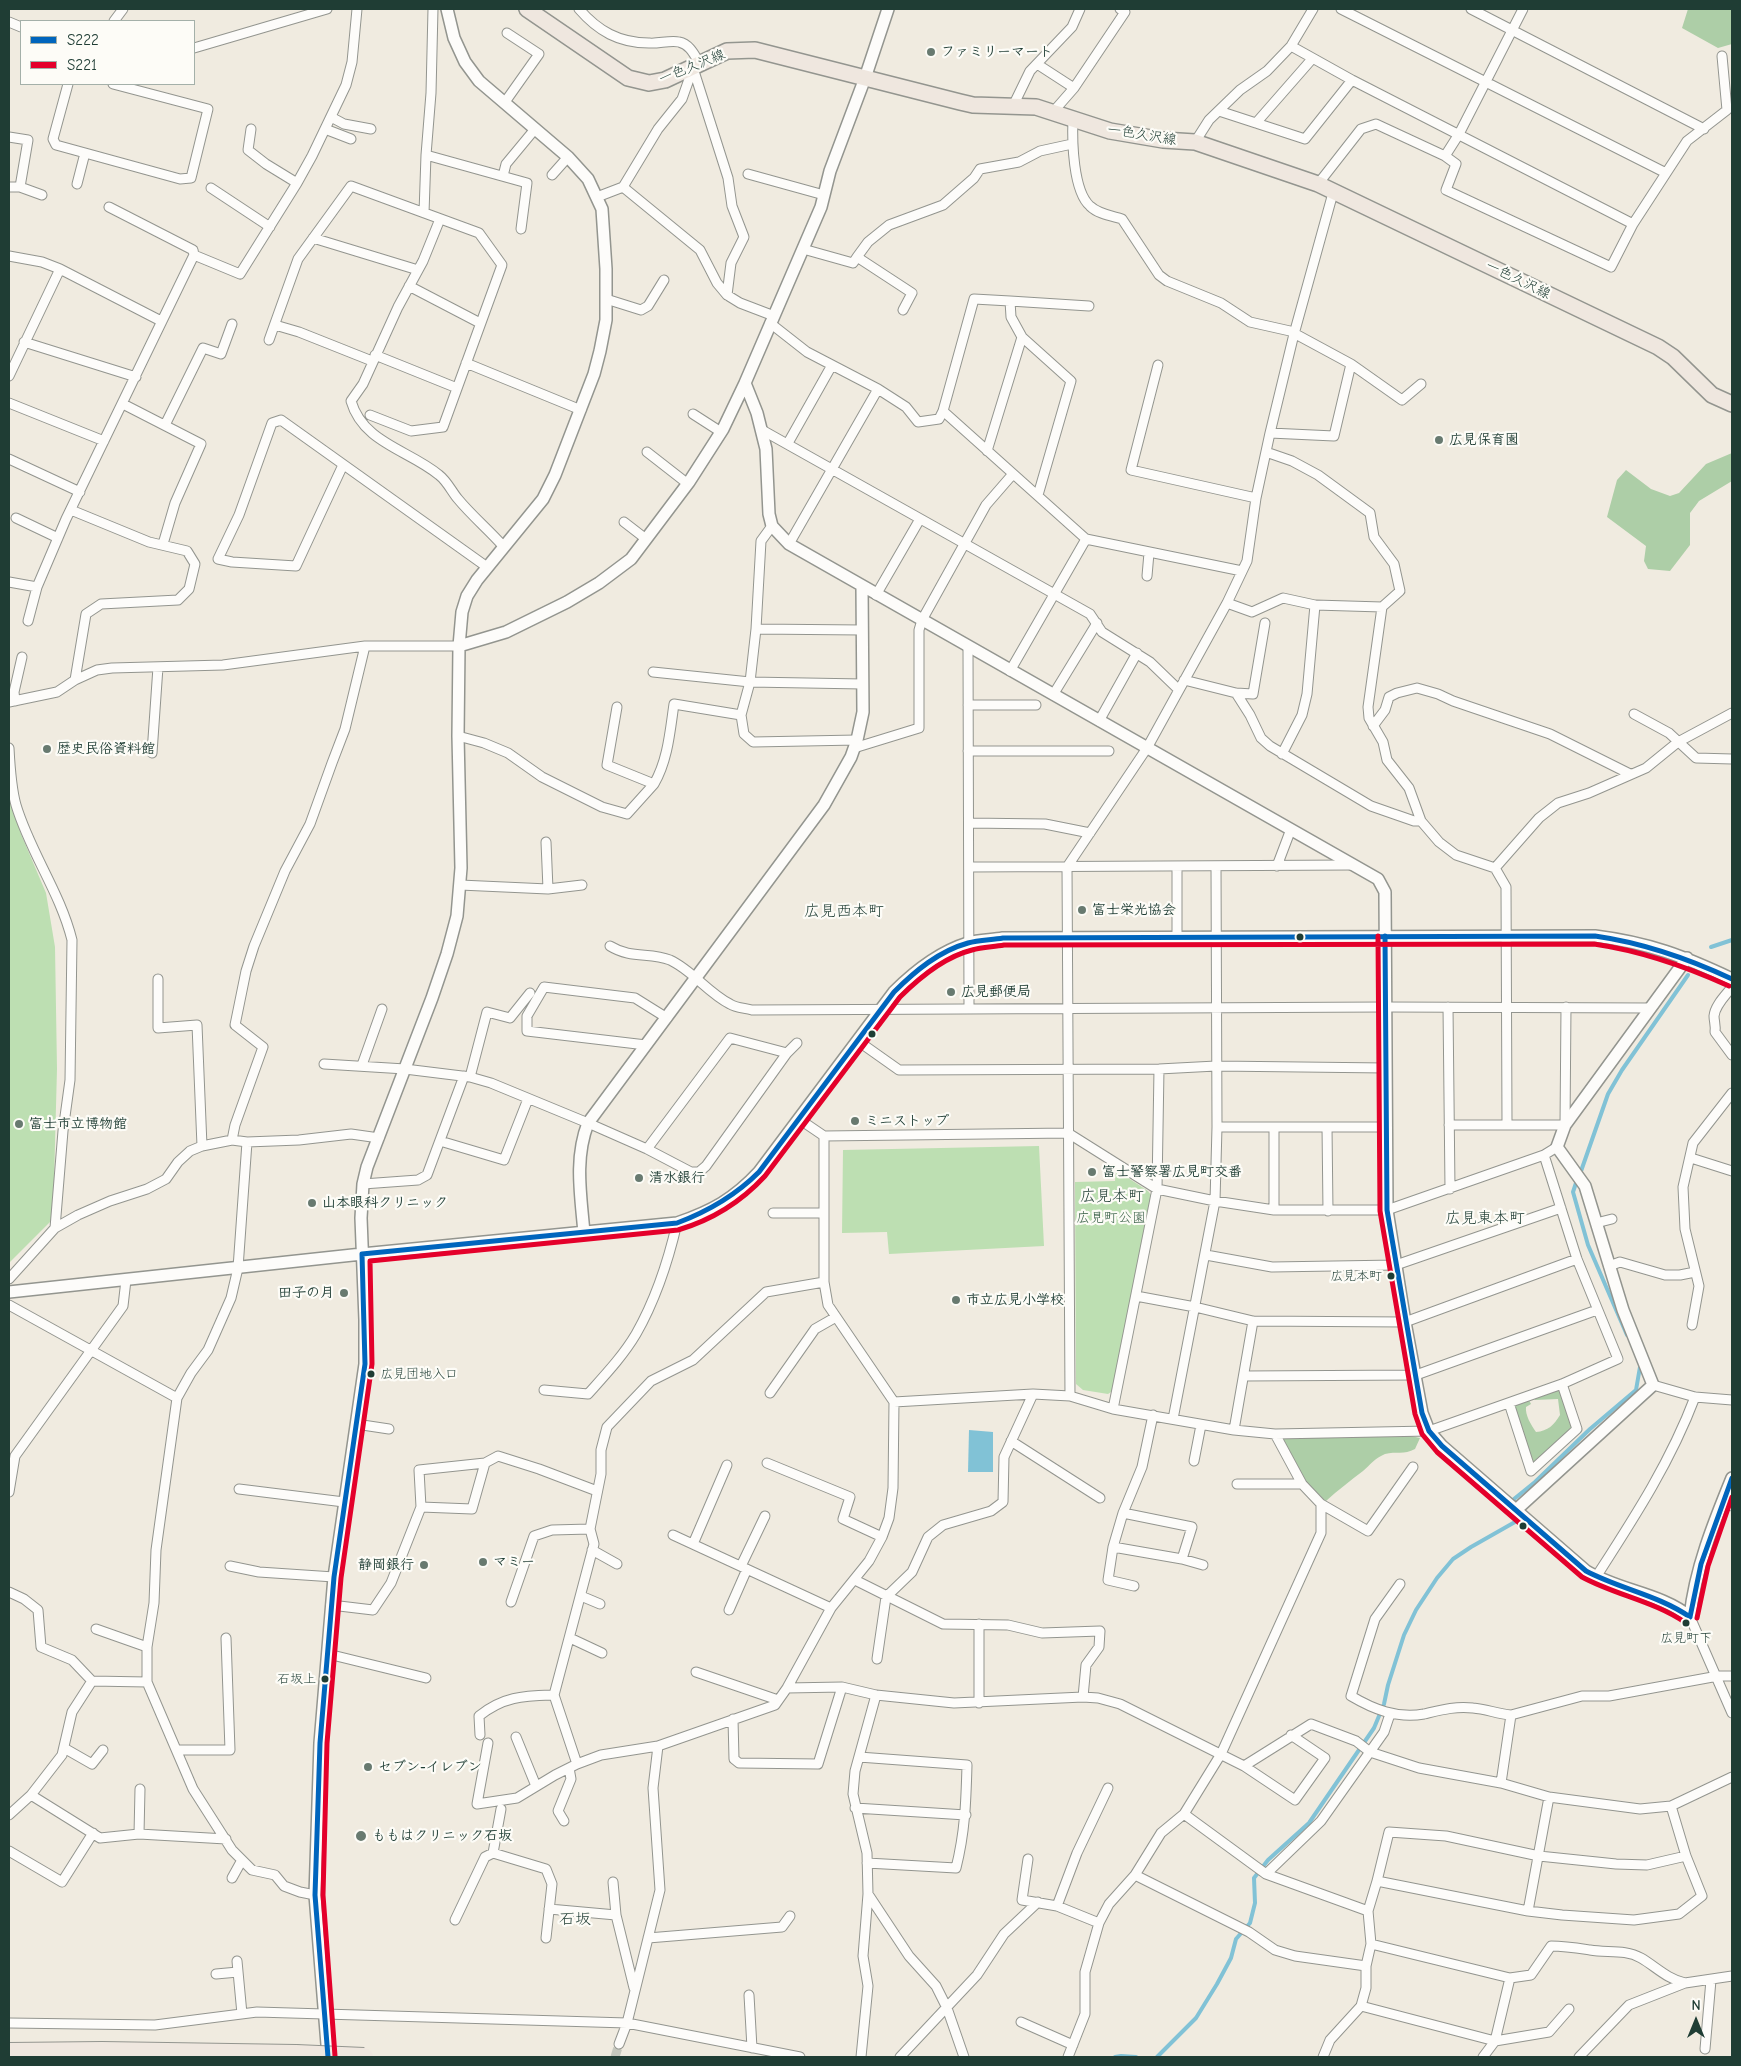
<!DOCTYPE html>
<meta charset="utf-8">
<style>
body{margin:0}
#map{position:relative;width:1741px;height:2066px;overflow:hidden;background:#f0ebe0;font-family:"Comic Neue",sans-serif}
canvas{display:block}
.frame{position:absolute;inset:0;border:10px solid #1f3d34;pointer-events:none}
.legend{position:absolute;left:20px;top:20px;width:175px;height:65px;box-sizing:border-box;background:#fdfcf7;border:1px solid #a4b0a9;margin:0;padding:6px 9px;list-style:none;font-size:15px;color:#1f3d34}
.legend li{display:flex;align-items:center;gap:10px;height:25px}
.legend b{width:25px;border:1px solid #a4b0a9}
.north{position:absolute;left:1671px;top:1996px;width:50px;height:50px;-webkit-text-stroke:4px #fdfcf7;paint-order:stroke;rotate:0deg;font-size:14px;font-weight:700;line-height:20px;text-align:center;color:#1f3d34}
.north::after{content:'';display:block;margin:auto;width:18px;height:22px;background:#1f3d34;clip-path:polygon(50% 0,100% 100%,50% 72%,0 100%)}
</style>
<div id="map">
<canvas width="1741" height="2066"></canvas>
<div class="frame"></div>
<ul class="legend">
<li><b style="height:6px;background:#0065bd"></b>S222</li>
<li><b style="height:6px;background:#e4002b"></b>S221</li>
</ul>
<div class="north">N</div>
</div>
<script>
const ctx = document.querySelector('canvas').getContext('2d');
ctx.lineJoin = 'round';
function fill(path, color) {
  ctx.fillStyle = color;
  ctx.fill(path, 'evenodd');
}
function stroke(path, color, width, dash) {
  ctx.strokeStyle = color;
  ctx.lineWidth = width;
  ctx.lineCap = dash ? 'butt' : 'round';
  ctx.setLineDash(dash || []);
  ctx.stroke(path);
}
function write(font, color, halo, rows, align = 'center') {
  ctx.font = font + ' "Comic Neue","Klee One",sans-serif';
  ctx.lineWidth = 4.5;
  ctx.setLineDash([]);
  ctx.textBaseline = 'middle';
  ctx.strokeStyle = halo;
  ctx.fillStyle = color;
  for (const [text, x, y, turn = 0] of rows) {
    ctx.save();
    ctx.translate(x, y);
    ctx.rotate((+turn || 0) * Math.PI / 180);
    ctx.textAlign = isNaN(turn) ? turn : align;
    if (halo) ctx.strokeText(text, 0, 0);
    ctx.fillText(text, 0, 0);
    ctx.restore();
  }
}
const green = new Path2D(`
 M9 793 21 834 46 893 55 947 57 1069 53 1219 9 1263Z
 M1039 1146 1044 1246 889 1254 887 1232 842 1233 843 1150Z
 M1116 1170 1148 1191 1151 1195 1114 1390 1108 1394 1083 1390 1076 1384 1075 1182 1115 1181Z`);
const forest = new Path2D(`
 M1688 9H1732V44L1718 48 1682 28Z
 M1732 453V481L1699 501 1690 513V545L1670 571 1648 569 1644 561 1646 546 1607 517 1617 480 1626 470 1651 489 1670 496 1679 493 1706 464Z
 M1561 1385 1573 1428 1534 1466 1512 1404 1528 1398 1531 1404 1526 1407C1525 1415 1531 1425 1536 1432 1548 1431 1554 1425 1560 1415L1558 1399 1535 1400 1533 1397Z
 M1406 1435 1420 1438 1415 1449C1404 1455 1396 1451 1385 1454 1375 1458 1370 1465 1363 1471 1350 1481 1338 1490 1326 1501L1313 1493 1279 1437Z`);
const water = new Path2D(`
 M969 1430 993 1432V1472H968Z`);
const stream = new Path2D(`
 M1711 947 1732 940
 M1580 1174 1608 1094 1622 1070 1688 975
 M1577 1180 1573 1192 1588 1245 1627 1335
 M1514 1506V1499L1535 1482 1590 1429 1636 1390 1640 1367
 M1115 2057 1121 2056 1136 2057
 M1157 2057 1196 2018 1217 1984 1231 1958 1236 1939 1250 1923 1255 1903 1254 1878 1268 1860 1309 1823 1374 1728 1384 1704 1388 1685 1404 1635 1416 1610 1437 1578 1453 1559 1471 1547 1515 1522 1514 1513`);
const minorTunnel = new Path2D(`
 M615 2057 619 2044`);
const minor = new Path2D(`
 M579 9C598 31 619 43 649 43 658 44 670 40 679 42 690 44 695 56 700 64
 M1341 9 1666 173
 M1471 9 1704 129
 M114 21 123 9
 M9 22 21 27
 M1291 46 1352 80 1633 224
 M194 48 327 9
 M1037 64 1074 88
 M693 68 728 178 732 206 744 237 731 263 727 295
 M68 84 53 139 56 145 180 179 191 178 208 109 113 84
 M505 102 539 54 507 33
 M1013 106 1030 71 1072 27 1080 9
 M1219 111 1305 139 1352 80
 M1053 112 1074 88 1125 12 1120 9
 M331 117 344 124 371 129
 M1073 119C1072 141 1073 191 1090 206 1098 214 1112 216 1122 219L1159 275 1167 281 1221 303 1250 322 1290 331 1351 364 1402 400 1421 384
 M1256 123 1312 59
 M251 129 248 150 266 164 297 183
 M325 129 351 139
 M9 137 28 140 20 187H9
 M1195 142 1209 120 1240 90 1267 71 1291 46 1313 9
 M426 155 527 183 521 229
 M1445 156 1456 164 1446 190 1611 267 1633 224 1687 141 1727 110 1722 56
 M748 174 824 195
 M552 175 568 157
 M503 176 506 164 535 129
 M77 184 85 153
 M1318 184 1361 129 1376 124 1445 156 1459 134 1523 9
 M20 187 42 195
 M623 187 658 129 682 99 693 68
 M211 188 270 227
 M597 197 623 187 700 250 717 283 727 295 740 303 774 316
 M109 207 193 250 194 255
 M424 213 426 155 431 93 433 9
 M440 219 423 261 398 307 363 384 351 401C363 443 409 450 439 475 447 481 452 492 458 499 472 516 489 530 503 546
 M313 238 418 270
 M803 249 853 263 857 257 912 293 903 310
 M9 256 42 262 60 269
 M857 257 868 242 889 225 943 205 974 178 980 169 1019 162 1040 151 1072 144
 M409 286 480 323
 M606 299 641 310 648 306 664 280
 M1010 301 1089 306
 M770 323 807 352 878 389 906 407 918 422 939 419 943 411 974 299 1010 301 1011 317 1022 337 1071 381 1038 495
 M275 325 299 332 372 361
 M269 340 298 259 351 186 479 233 502 265 443 427 411 431 370 415
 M24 342 136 377
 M375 355 457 388
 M466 363 581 410
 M1158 365 1131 470 1256 498
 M9 376 60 269 161 321
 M9 403 104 441
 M123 404 201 444 175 503 163 544
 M943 411 1086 539 1242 571
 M693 414 721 432
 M165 425 203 348 221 354 232 324
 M762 430 1090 614 1102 632 1150 662 1179 690
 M1270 433 1334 436 1351 364
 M788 443 832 365
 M987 451 1022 337
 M647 452 688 484
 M1266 452 1292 461 1318 475 1370 513 1374 537 1394 564 1400 591 1382 607 1368 707 1369 718 1383 742 1387 760 1409 788 1421 821 1439 842 1456 855 1495 868
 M9 459 80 492
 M343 465 296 566 232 562 218 559 239 515 272 423 281 420 487 567
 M71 510 149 542 187 551 195 564 189 589 178 600 101 604 86 614 75 680
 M16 518 58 538
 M624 522 646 539
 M772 526 761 541 756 629 750 682 741 715 744 734 753 742 857 740
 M789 544 878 389
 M1147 576 1149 553
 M9 582 37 587 66 519 194 255 240 274 297 183 312 156 346 85 352 62 357 9
 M876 595 920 519
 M1227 603 1252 612 1283 598 1315 605
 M28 621 37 587
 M756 629 862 630
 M968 647 969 1009
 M1010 671 1086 539
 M653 672 750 682 863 684
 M1184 680 1236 693 1253 694 1265 623
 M1236 693 1250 715 1261 738 1270 746 1371 806 1414 821H1421
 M1053 695 1097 623
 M15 701 14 692 22 657
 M9 702 57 692 75 680 97 670 112 668 223 665 365 646H459
 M968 705H1036
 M617 707 607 765 654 784C668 760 670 731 674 704L741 715
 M1634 714 1669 733 1696 758 1732 759
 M1099 721 1137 653
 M1373 726 1385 710 1389 697 1397 693 1417 688 1438 694 1453 701 1550 734 1630 774
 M458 736 484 743 508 753 542 777 602 807 627 814 654 784
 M9 748C10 767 11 787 16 805 30 852 60 892 72 940L70 1080 63 1131 55 1228
 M854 748 919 728V630L922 620 986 505 1012 475
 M968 751H1109
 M152 753 158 667
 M1282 754 1302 715 1307 694 1315 605 1382 607
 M969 823 1045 824 1090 833
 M546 842 548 889
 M1177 866V937
 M1277 866 1291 829
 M969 867 1353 865
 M460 885 548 889 582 885
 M610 946C631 959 650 952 670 960 692 970 708 993 730 1004 736 1008 745 1008 752 1010L1386 1007 1651 1008
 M158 979V1028L197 1025 202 1146
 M1732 987C1726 995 1715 1005 1714 1016 1714 1021 1716 1026 1715 1032L1732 1055
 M1448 1007 1450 1189
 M858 1041 899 1070 1159 1069 1216 1066 1386 1068
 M646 1045 527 1031V1016L544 987 635 998 667 1018
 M324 1064 405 1069 470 1077 491 1083 588 1123 647 1149 691 1172H699L706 1166 787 1053 797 1043
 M362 1065 382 1009
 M470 1077 487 1012 510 1018 530 993
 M799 1119 824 1136 1068 1133 1157 1189 1215 1201 1274 1210H1387L1544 1155 1557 1147
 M1507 1124 1506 887 1495 868 1539 818 1558 803 1589 793 1646 768 1678 742 1732 713
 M1449 1125H1565L1566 1007
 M1217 1127H1386
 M1327 1127 1328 1211
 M1274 1128V1210
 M232 1140 235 1125 263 1047 235 1025 246 971 254 946 285 871 310 824 332 763 345 729 365 646
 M440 1141 504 1160 528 1099
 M247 1142 238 1268 231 1298 208 1350 191 1373 177 1398 156 1550 154 1603 147 1647V1682L193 1789 232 1850 252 1870 275 1875 284 1886 300 1892 315 1895
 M647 1149 730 1038 787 1053
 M1691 1158 1732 1171
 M363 1184 418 1180 427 1175 464 1076
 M773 1213H824
 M1596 1223 1612 1219
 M1206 1255 1272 1267 1396 1265 1561 1208
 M1609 1266 1620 1262 1665 1275H1680L1695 1272
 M9 1279 55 1228 78 1215 110 1201 147 1189 166 1179 178 1162 190 1151 202 1146 232 1140 247 1142 299 1140 351 1134 379 1138
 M1136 1296 1195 1307 1253 1321 1405 1322 1577 1259
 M9 1305 177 1398
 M1692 1325 1699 1286 1685 1229 1683 1187 1693 1143 1732 1093
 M1244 1376 1416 1375 1597 1310
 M1653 1385 1695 1397 1732 1400
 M544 1390 588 1394C605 1375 623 1356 636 1334 656 1299 668 1262 677 1223
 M770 1393 815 1329 836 1317
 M1070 1396 1067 867 1147 748 1227 603 1247 561 1256 498 1270 433 1294 334 1333 193
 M894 1402 1033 1394 1070 1396 1113 1409 1234 1430 1275 1434 1429 1431 1562 1384 1618 1359 1577 1259 1544 1155
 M1509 1403 1531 1471 1577 1429 1562 1384
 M1113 1409 1157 1189 1159 1069
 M1173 1419 1215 1201 1217 1127 1216 866
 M356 1424 389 1429
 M1234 1430 1253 1321
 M1011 1441 1100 1498
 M1194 1461 1201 1425
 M767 1463 850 1497 843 1519 882 1537
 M1237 1484H1302
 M239 1489 344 1502
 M9 1492 15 1456 123 1306 126 1280
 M1722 1502 1732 1506
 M1321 1504 1368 1531 1413 1467
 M421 1507 472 1509 485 1463
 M1123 1513 1192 1527 1182 1559
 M673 1535 831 1608
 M693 1544 727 1465
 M1113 1547 1182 1559 1203 1565
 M592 1550 617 1564
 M230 1566 259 1572 334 1577
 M741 1566 765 1516
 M1596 1577C1634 1518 1670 1463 1695 1397
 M855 1580 943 1624 1008 1625 1042 1633 1100 1631 1099 1647 1086 1665 1083 1697
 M1400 1584 1375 1619 1351 1696C1373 1709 1397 1719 1424 1714 1441 1710 1455 1706 1473 1708 1486 1709 1498 1714 1511 1715L1582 1696H1609L1718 1676H1732
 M1134 1586 1108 1580 1113 1547 1123 1513 1142 1467 1153 1415
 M9 1592 24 1599 38 1610 41 1647 72 1660 92 1681
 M581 1596 600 1604
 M511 1602 534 1536 552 1530 590 1529
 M331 1605 373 1610 391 1583 421 1507 419 1470 485 1463 498 1456 539 1469 597 1491
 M729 1610 747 1569
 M1690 1617 1732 1713
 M979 1624V1703
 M96 1629 147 1647
 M570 1638 602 1653
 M328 1654 426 1678
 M877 1659 886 1597 912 1572 928 1537 943 1525 991 1511 1003 1502 1004 1457 1033 1394
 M696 1672 778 1700
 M787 1688 842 1687 876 1695 954 1703 1083 1697 1098 1698 1120 1704 1244 1766 1295 1800 1325 1758 1291 1735
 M554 1695 594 1544 590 1529 601 1474V1450L607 1427 651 1381 693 1360 766 1292 824 1282
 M733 1719 734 1759 739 1763 818 1764 842 1687
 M480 1735 479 1716C504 1696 524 1696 554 1695L577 1764
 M516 1737 536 1786
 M488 1743 477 1804 517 1798 555 1775 577 1764 601 1755 658 1746 775 1705 787 1688 831 1608 869 1561 882 1537 889 1518 893 1488 894 1402 828 1305 824 1282V1136
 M64 1748 92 1764 103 1750
 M178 1750H230L226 1638
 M859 1757 967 1765C966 1802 965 1832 956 1868L867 1863
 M1244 1766 1311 1724 1356 1741 1370 1752 1419 1768 1501 1783 1549 1797 1640 1809 1671 1806 1732 1777
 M1501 1783 1511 1715
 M31 1795 100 1838 139 1834 226 1839
 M855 1808 966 1815
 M1184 1814 1266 1874 1368 1911
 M9 1815 31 1795 62 1755 72 1712 92 1681 147 1682
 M564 1821 558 1811 571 1779 569 1768
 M139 1834 140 1789
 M9 1851 62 1882 93 1833
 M493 1853 501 1809
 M1028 1859 1022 1900 1057 1906 1099 1923
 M1266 1874 1321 1821 1384 1732 1390 1714
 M1135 1875 1249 1932 1275 1950 1295 1956 1366 1966
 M232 1878 242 1860
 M1377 1881 1389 1832 1446 1836 1539 1856 1616 1864 1647 1865 1686 1856
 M613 1882 616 1915
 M868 1894 909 1956 936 1986 947 2008 964 2057
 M1057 1906 1077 1853 1108 1788
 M549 1909 616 1915 634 1988
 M1528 1911 1549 1797
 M455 1920 485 1857 493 1853 546 1869 552 1884 546 1938
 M648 1938 782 1927 790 1916
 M237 1961 242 2014
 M216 1974 238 1972
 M1510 1978 1531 1975 1551 1946C1565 1946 1577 1948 1590 1950 1607 1953 1625 1949 1641 1958 1655 1966 1667 1979 1685 1983
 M749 1995 752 2048
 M1361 2006 1495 2041 1510 1978 1371 1944
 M1021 2022 1073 2045
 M9 2023 155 2025 257 2012 627 2023 800 2057
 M619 2044 627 2023 660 1890 653 1788 658 1746
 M1705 2049 1711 1980
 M861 2057 868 1986 863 1956 868 1894 867 1853 853 1794 855 1771 876 1695
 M900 2057 977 1975 1004 1934 1038 1902
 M1068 2057 1085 2014V1972L1099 1923 1109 1904 1135 1875 1161 1833 1184 1814 1221 1754 1321 1533V1504L1302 1484 1275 1434
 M1323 2057 1330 2040 1361 2006 1366 1988V1966L1371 1944 1368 1911 1377 1881 1528 1911 1562 1915 1634 1920 1679 1914 1702 1896 1686 1856 1671 1806
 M1483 2057 1495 2041 1549 2032 1569 2009
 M1579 2057 1629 2005 1685 1983 1732 1976`);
const tertiary = new Path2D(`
 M745 383 757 413 766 449 769 514 772 526 789 544 1378 879 1385 892 1387 1210 1405 1322 1422 1413 1429 1431 1442 1446 1586 1571C1619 1591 1661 1593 1690 1617
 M459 646 506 632 567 602 599 583 631 559 689 482 723 429 745 383 821 207 830 171 865 78 888 9
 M584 1233C581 1196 574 1159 588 1123L824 805 851 757 857 740 863 712 862 586
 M9 1292 362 1254 677 1223C712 1211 734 1199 759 1172L894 992C915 971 939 952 968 943 979 940 992 940 1003 938L1595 936C1650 943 1683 956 1732 979
 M1516 1510 1653 1385 1623 1310 1585 1186 1557 1147 1565 1125 1687 958
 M1690 1617C1695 1569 1714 1522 1732 1478
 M328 2057 315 1895 320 1743 334 1577 365 1364V1320L361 1218 363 1184 367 1167 432 998 447 954 457 916 461 868 458 736 459 646 462 612 467 596 477 580 543 499 555 475 594 374 600 351 606 320V269L602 209 588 179 568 157 479 81 465 62 454 38 447 9`);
const primary = new Path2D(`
 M527 9 628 78 649 83 665 80 727 51 755 50 960 102 973 105 1036 107 1110 131 1163 140 1195 142 1318 184 1658 347 1673 357 1712 395 1732 404`);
const motorway = new Path2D(`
 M9 2052 102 2051 296 2054`);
const motorwayBridge = new Path2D(`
 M296 2054 364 2057`);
const bus1 = new Path2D(`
 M1385 936 1387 1210 1422 1413 1429 1431 1442 1446 1586 1571C1620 1589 1658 1595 1690 1617
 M362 1254 677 1223C709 1211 735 1196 759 1172L894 992C915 971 939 951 968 943 979 940 992 940 1003 938L1595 936C1644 943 1687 958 1732 979
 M1690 1617 1701 1564 1732 1478
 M328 2057 315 1895 320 1743 334 1577 365 1364 362 1254`);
const bus2 = new Path2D(`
 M1378 936 1380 1211 1415 1414 1422 1434 1437 1452 1582 1577C1615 1595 1654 1601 1686 1623
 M1697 1618 1708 1566 1732 1497
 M335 2056 323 1895 327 1743 341 1578 372 1364 370 1261 678 1230C712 1220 741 1202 765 1176L900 997C920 977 944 957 972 950 982 947 993 947 1004 945L1594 944C1642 951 1685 966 1729 986`);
const markers = [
 [931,52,5,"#687a70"],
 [1439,440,5,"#687a70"],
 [47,749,5,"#687a70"],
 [1082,910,5,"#687a70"],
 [1300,937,4.5,"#1f3d34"],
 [951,992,5,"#687a70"],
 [872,1034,4.5,"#1f3d34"],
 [855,1121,5,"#687a70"],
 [19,1124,5,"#687a70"],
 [1092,1172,5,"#687a70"],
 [639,1178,5,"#687a70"],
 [312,1203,5,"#687a70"],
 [1391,1276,4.5,"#1f3d34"],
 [344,1293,5,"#687a70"],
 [956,1300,5,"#687a70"],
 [371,1374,4.5,"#1f3d34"],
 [1523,1526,4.5,"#1f3d34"],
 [483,1562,5,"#687a70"],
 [424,1565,5,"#687a70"],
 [1686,1623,4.5,"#1f3d34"],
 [325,1679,4.5,"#1f3d34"],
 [368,1767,5,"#687a70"],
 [361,1836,6,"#687a70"]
];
const busNames = [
 ["広見本町",1382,1276],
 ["広見団地入口",380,1374,"left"],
 ["広見町下",1686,1638,"center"],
 ["石坂上",316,1679]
];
const poiNames = [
 ["ファミリーマート",941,52],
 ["広見保育園",1449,440],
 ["歴史民俗資料館",57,749],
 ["富士栄光協会",1092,910],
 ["広見郵便局",961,992],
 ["ミニストップ",865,1121],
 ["富士市立博物館",29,1124],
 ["富士警察署広見町交番",1102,1172],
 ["清水銀行",649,1178],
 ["山本眼科クリニック",322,1203],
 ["田子の月",334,1293,"right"],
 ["市立広見小学校",966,1300],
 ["マミー",493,1562],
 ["静岡銀行",414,1565,"right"],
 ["セブン-イレブン",378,1767],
 ["ももはクリニック石坂",372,1836]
];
const streetNames = [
 ["一色久沢線",692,67,-22],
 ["一色久沢線",1142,135,9],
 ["一色久沢線",1518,280,26]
];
const parkNames = [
 ["広見町公園",1111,1218]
];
const quarterNames = [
 ["広見西本町",844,911],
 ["広見本町",1112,1196],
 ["広見東本町",1485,1218],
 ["石坂",575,1919]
];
fill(green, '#bddfb2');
fill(forest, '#adcea7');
fill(water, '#81c2d6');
stroke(stream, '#81c2d6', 4);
stroke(minorTunnel, '#c6c8be', 9, [9, 4.5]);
stroke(minor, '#93958f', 11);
stroke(tertiary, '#93958f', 14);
stroke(primary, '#93958f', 18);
stroke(motorway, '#93958f', 20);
stroke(minor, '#fdfcfa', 9);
stroke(tertiary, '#fdfcfa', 11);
stroke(primary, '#efe7df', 15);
stroke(motorway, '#efe7df', 18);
stroke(motorwayBridge, '#93958f', 20, []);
stroke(motorwayBridge, '#efe7df', 18);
stroke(bus1, '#0065bd', 5);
stroke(bus2, '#e4002b', 5);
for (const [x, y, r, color] of markers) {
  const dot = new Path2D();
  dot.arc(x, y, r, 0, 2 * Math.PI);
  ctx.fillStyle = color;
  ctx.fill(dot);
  stroke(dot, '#fdfcf7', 2);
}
write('13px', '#1f3d34', '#fdfcf7', busNames, 'right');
write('bold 14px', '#1f3d34', '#fdfcf7', poiNames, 'left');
write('14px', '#1f3d34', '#fdfcf7', streetNames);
write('14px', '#3c634a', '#fdfcf7', parkNames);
write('16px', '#1f3d34', '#fdfcf7', quarterNames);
</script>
